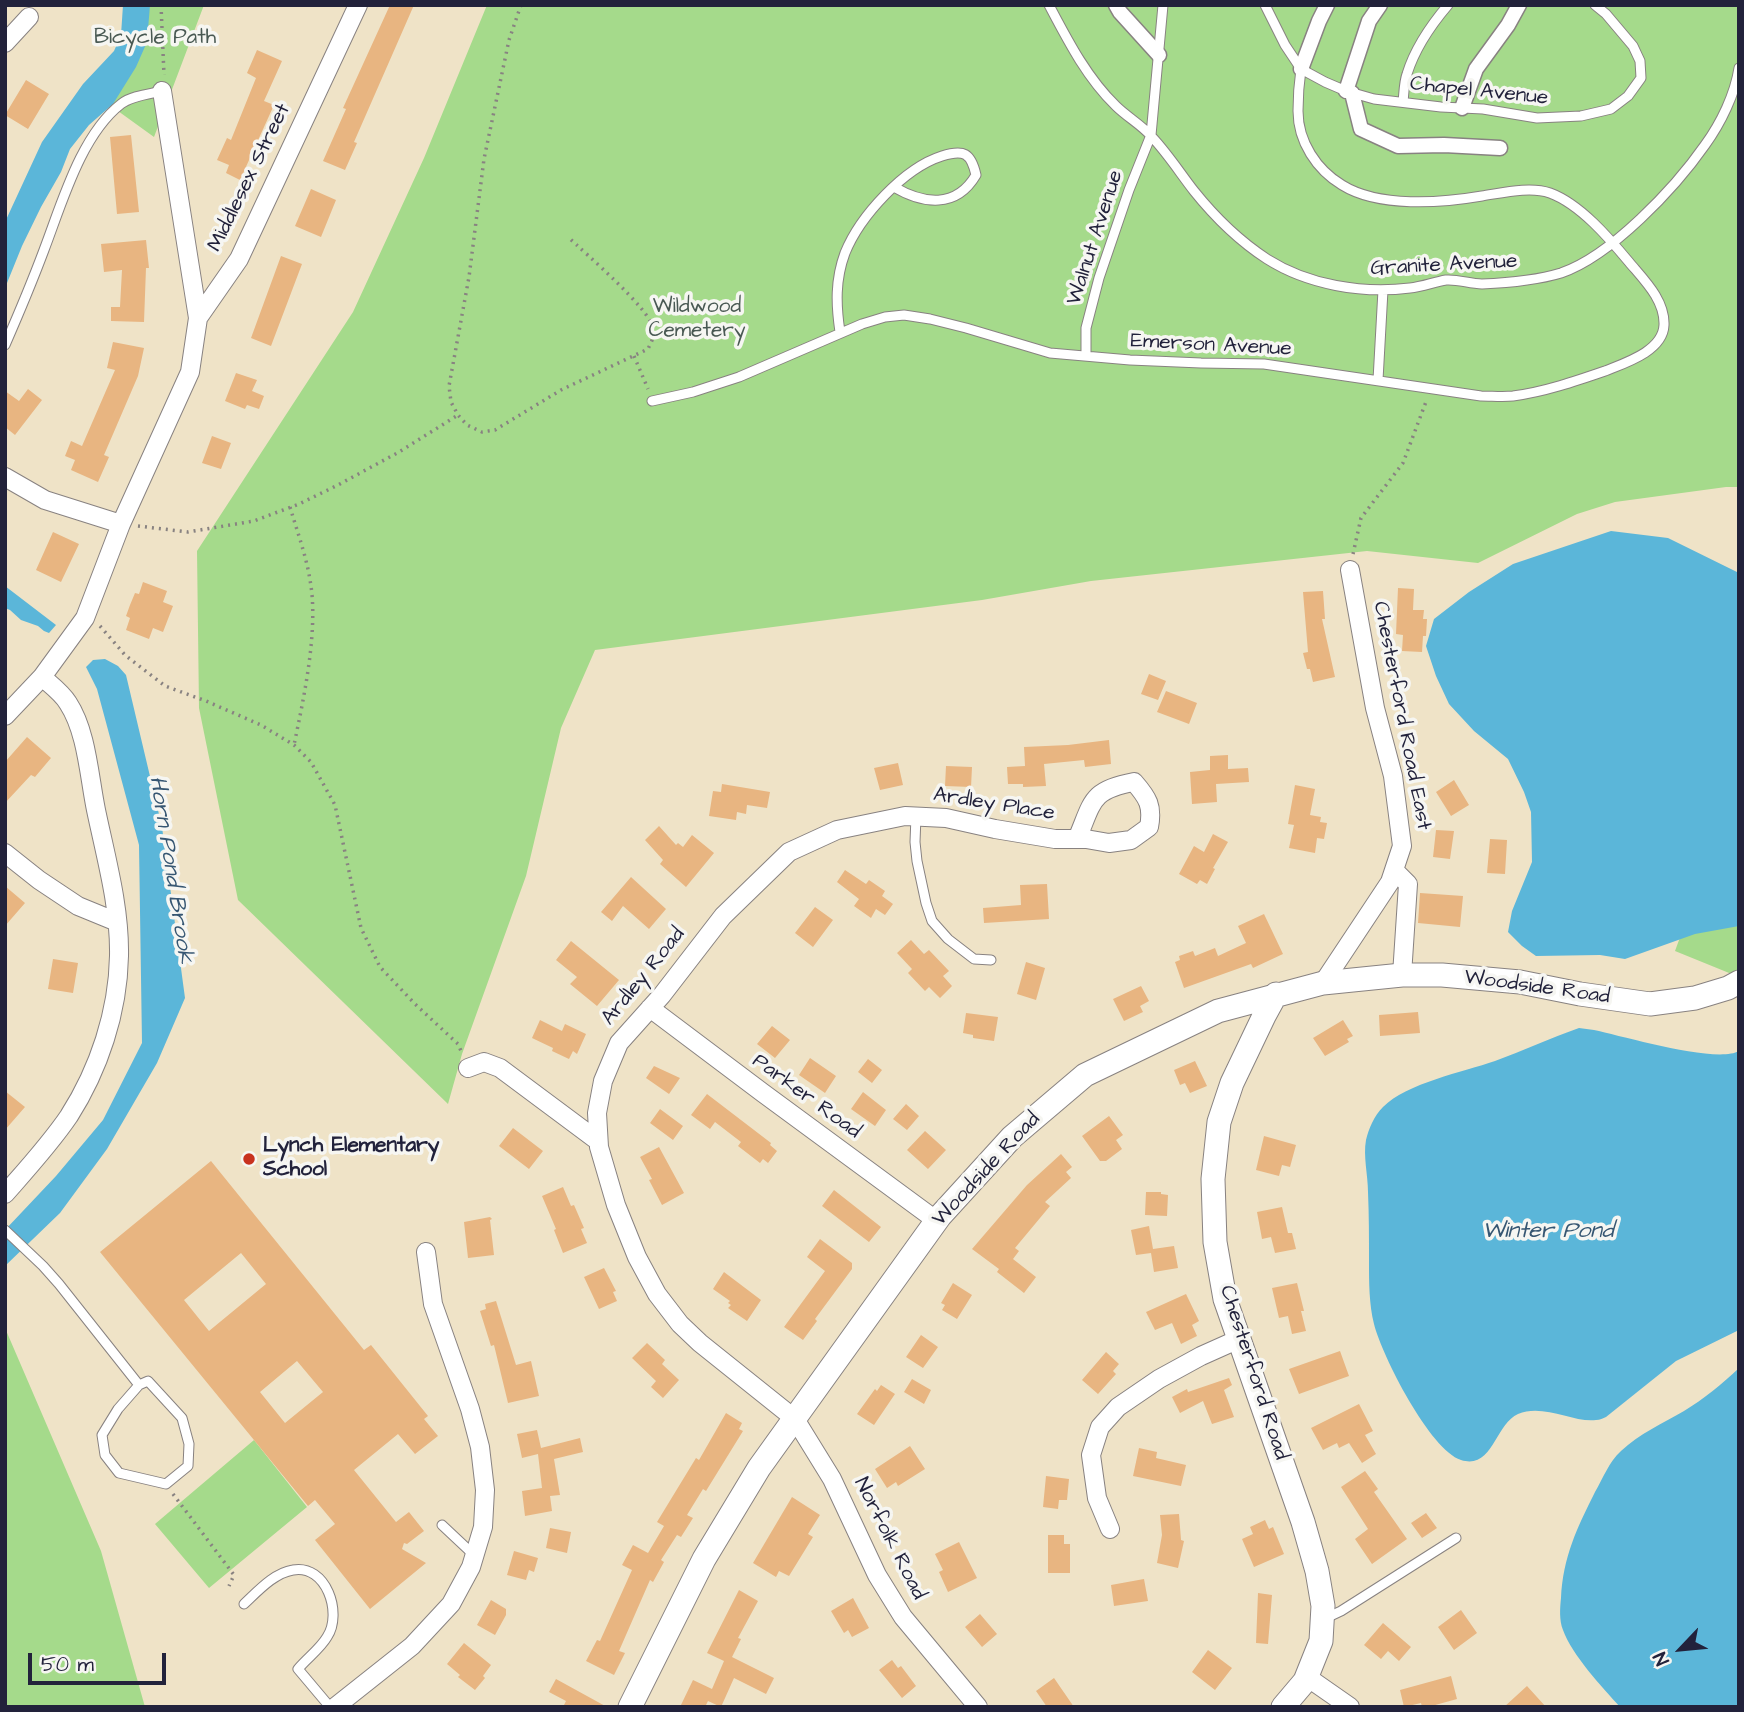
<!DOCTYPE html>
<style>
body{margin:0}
#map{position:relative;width:1744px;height:1712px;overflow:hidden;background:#efe3c7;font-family:"Architects Daughter",sans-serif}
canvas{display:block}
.frame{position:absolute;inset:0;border:7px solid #22223b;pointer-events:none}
.north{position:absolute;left:1646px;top:1614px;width:70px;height:70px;-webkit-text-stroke:5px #f6f6f2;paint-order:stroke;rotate:244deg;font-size:19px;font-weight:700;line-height:28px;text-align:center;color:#22223b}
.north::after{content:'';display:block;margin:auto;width:24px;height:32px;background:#22223b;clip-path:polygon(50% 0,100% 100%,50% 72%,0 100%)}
.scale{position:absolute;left:28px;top:1653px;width:138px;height:32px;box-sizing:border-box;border:4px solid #22223b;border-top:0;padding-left:9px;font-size:21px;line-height:24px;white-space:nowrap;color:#22223b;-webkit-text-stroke:5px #f6f6f2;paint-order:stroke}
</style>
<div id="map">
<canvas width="1744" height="1712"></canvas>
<div class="frame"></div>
<div class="north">N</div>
<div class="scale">50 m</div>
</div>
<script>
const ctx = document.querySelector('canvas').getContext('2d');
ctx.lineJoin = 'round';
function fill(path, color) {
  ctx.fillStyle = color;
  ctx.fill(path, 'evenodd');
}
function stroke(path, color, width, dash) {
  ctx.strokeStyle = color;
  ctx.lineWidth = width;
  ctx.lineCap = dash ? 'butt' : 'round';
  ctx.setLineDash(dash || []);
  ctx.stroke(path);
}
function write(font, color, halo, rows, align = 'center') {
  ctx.font = font + ' "Architects Daughter",sans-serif';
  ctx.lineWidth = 7;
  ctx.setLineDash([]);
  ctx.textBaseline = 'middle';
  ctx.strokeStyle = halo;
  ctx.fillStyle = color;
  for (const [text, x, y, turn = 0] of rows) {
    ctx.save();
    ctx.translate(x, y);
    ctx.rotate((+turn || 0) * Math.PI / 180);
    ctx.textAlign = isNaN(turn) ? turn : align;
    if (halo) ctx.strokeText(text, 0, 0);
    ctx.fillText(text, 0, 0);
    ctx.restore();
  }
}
const green = new Path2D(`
 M131 5H204L154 137 100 98Z
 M487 5H1739V487H1726L1615 502 1577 514 1478 563 1367 551 1091 581 982 600 595 650 561 728 526 876 462 1054 448 1104 238 900 199 708 197 551 353 312 424 158Z
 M1739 893V977L1675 951 1690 910Z
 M5 1328 101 1551 145 1707H5Z
 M254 1440 307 1507 209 1588 155 1524Z`);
const water = new Path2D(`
 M123 5H150L147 42 136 67 113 104 89 125 70 149 61 172 41 207 22 246 5 288V222L42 142 83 84 114 51 121 35Z
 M1611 531 1668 538 1739 573V926L1695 934 1625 959 1600 955 1536 956 1522 946 1508 932 1512 911 1532 862 1531 812 1524 792 1508 759 1474 731 1449 704 1436 676 1426 646 1434 619 1469 592 1513 564Z
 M5 586 56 625 49 633 44 631 38 626 21 620 10 610 5 608Z
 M105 659 118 666 126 675 162 827 185 998 157 1063 107 1149 60 1213 5 1266V1230L56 1176 103 1120 142 1043 139 845 97 689 86 667 93 660Z
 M1579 1028 1594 1030C1623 1036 1716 1064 1739 1051V1330L1676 1361 1606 1417C1603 1418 1600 1420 1596 1420 1574 1423 1543 1403 1518 1414 1495 1424 1493 1470 1461 1460 1430 1450 1382 1356 1374 1324 1369 1304 1369 1282 1369 1261 1369 1238 1369 1215 1368 1192 1368 1175 1363 1156 1366 1140 1369 1128 1374 1116 1383 1107 1407 1083 1463 1072 1495 1061 1523 1051 1550 1038 1579 1028Z
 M1739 1368V1707H1620C1602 1687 1572 1655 1563 1630 1559 1620 1560 1608 1561 1598 1563 1557 1577 1528 1595 1492 1603 1478 1609 1462 1621 1451 1639 1434 1663 1423 1684 1411 1704 1399 1722 1384 1739 1368Z`);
const building = new Path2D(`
 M390 5H414L354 142 357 143 345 170 323 161 346 109 343 108Z
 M257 50 282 61 264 101 274 105 240 180 226 173 229 165 217 160 227 138 231 140 256 78 247 73Z
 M26 80 49 94 28 129 5 115Z
 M131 135 139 212 117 214 110 137Z
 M311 189 336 200 321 237 295 226Z
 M146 240 149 268H146L144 322 111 321V307H120L122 270 104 272 101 244Z
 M281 256 302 264 271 346 251 338Z
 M113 342 144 348 138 376 104 455 109 457 98 482 71 470 75 460 65 456 71 441 82 446 115 370 107 368Z
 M236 373 257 380 252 391 264 396 259 409 247 405 245 409 225 401Z
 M28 389 42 400 15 435 5 427V391L19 401Z
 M212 436 231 443 221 469 202 463Z
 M53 532 79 544 61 582 36 570Z
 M143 582 167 591 163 602 173 606 163 632 153 628 149 639 126 630 130 618 126 616 130 605 135 593 139 594Z
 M1398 588 1414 589 1413 610H1424L1423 619H1427L1426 636H1423L1422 652 1402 651 1403 635 1396 634Z
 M1323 591 1325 619H1322L1335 677 1313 682 1310 669H1307L1303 653 1308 652 1303 592Z
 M1149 674 1166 681 1158 700 1141 694Z
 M1166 691 1197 703 1189 724 1157 712Z
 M27 737 51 758 35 777 31 775 5 803V762Z
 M1109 740 1111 764 1085 767 1084 760 1044 764 1046 786 1023 787V784H1008L1007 767 1025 766 1024 747 1068 745Z
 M1228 755V769L1248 768 1249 782 1216 784 1217 802 1192 804 1190 772 1210 770V756Z
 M898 763 903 785 880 790 874 768Z
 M946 766 972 767 971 787 945 786Z
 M1454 780 1469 805 1451 816 1436 792Z
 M722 784 770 792 767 808 747 805 746 814 737 812 736 820 709 816 713 791 721 792Z
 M1295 785 1315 789 1310 815 1321 817 1320 822 1327 823 1324 839 1317 838 1315 853 1289 848 1294 825 1288 824Z
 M659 826 676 845 678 843 683 847 692 835 714 853 686 887 660 864 663 860 645 840Z
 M1436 830 1454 831 1450 859 1433 857Z
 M1213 834 1228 842 1213 868 1215 869 1207 884 1200 880 1197 884 1179 874 1194 846 1204 852Z
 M1490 839 1507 840 1505 874 1487 873Z
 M845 870 866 884 869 880 885 891 882 896 893 904 885 915 876 909 871 918 854 906 859 899 837 882Z
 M631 877 666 909 649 929 623 906 612 921 601 912Z
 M1047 884 1049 919 984 923 983 908 1021 905 1020 885Z
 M5 886 25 903 5 926Z
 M1420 893 1463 896 1460 927 1418 923Z
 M815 907 833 920 813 947 795 933Z
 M1264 914 1283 954 1253 968 1251 964 1184 988 1175 962 1180 960 1179 956 1193 951 1195 956 1215 948 1218 956 1246 943 1238 926Z
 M911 940 924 954 929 950 949 971 943 976 952 986 940 998 929 987 925 991 908 973 912 969 897 953Z
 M571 941 619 980 597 1006 570 984 577 977 556 960Z
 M53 959 78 963 73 993 48 989Z
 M1026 962 1045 968 1036 1000 1017 994Z
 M1141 986 1149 1001 1140 1006 1143 1012 1124 1021 1113 999Z
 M1418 1012 1420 1033 1380 1036 1379 1015Z
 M966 1013 998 1017 994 1041 973 1038V1035L963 1033Z
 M540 1020 562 1031 565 1024 586 1034 577 1054 573 1051 569 1059 552 1051 553 1048 532 1038Z
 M1343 1020 1353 1036 1347 1039 1349 1042 1325 1056 1313 1038Z
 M772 1026 790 1040 775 1058 757 1044Z
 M810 1058 836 1076 825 1093 799 1075Z
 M868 1059 882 1070 872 1083 858 1072Z
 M1195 1061 1207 1086 1190 1093 1185 1083 1180 1085 1174 1070Z
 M654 1066 680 1078 669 1094 646 1078Z
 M5 1091 25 1107 5 1130Z
 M863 1092 886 1110 875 1126 851 1109Z
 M707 1094 771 1143 770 1145 777 1151 768 1163 763 1159 760 1163 738 1146 741 1142 715 1122 710 1129 691 1115Z
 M906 1104 919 1116 907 1130 893 1119Z
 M660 1109 683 1126 673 1140 650 1123Z
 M1109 1116 1123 1135 1116 1140 1122 1149 1106 1161H1100L1082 1136Z
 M513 1128 543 1151 529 1169 499 1146Z
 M925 1131 946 1150 928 1169 907 1150Z
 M1264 1136 1296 1145 1290 1167 1282 1165 1279 1176 1256 1170Z
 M659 1147 684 1193 662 1205 649 1180 652 1179 640 1157Z
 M1061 1154 1072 1167 1066 1172 1071 1178 1045 1202 1050 1206 1015 1248 1019 1251 1013 1259 1036 1277 1024 1293 997 1272 999 1269 972 1249 1027 1185Z
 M211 1161 364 1350 371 1345 428 1416 424 1419 438 1436 415 1454 398 1434 354 1470 396 1522 409 1512 424 1531 407 1544 404 1543 402 1549 426 1563 370 1609 315 1540 335 1524 315 1500 308 1506 100 1252ZM241 1253 266 1284 209 1331 184 1300ZM297 1361 323 1392 285 1423 260 1392Z
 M563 1187 571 1206 574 1205 584 1228 581 1229 587 1243 563 1253 554 1230 556 1229 542 1196Z
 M834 1190 881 1227 869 1242 822 1206Z
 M1146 1192H1161V1194L1168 1195 1167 1216 1145 1215Z
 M1282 1207 1288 1233H1292L1296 1249 1275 1253 1271 1237 1262 1239 1257 1212Z
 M490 1217 492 1219 490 1220 494 1255 468 1258 464 1222Z
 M1149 1226 1153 1249 1174 1246 1178 1268 1154 1272 1151 1253 1136 1255 1131 1230Z
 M820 1239 852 1263V1269L815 1319 817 1321 803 1340 784 1327 825 1271 807 1257Z
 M604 1268 616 1291 613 1292 617 1301 599 1309 584 1277Z
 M724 1272 761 1300 747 1321 728 1308 731 1305 728 1303 730 1301 713 1289Z
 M953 1283 972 1295 957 1319 942 1310 945 1305 941 1303Z
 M1297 1283 1304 1311H1301L1306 1331 1292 1334 1288 1316 1279 1318 1272 1288Z
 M1186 1294 1199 1321 1192 1325 1197 1336 1181 1344 1172 1323 1155 1330 1146 1312Z
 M496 1301 516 1365 531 1361 539 1396 508 1403 494 1345 491 1346 480 1311 486 1309 485 1304Z
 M921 1335 938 1347 923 1368 906 1357Z
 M647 1343 665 1360 662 1364 679 1380 663 1398 651 1387 656 1381 632 1358Z
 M1340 1351 1349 1376 1299 1394 1289 1369Z
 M1106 1352 1119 1364 1113 1371 1116 1374 1098 1394 1082 1380Z
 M1229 1378 1232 1385 1224 1390 1234 1417 1212 1424 1203 1401 1180 1413 1172 1397 1187 1389 1188 1392Z
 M912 1379 931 1390 924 1404 904 1392Z
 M881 1385 895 1394 874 1425 857 1414 875 1389 877 1391Z
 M1359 1404 1373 1431 1365 1435 1376 1454 1362 1463 1349 1443 1339 1448 1337 1443 1323 1450 1311 1428Z
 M726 1413 742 1423 739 1429 743 1431 706 1491 703 1489 687 1515 693 1518 681 1537 677 1535 661 1560 664 1562 653 1582 650 1580 619 1651 625 1653 614 1675 586 1661 597 1640 600 1641 632 1570 622 1565 633 1545 648 1553 664 1526 657 1522 696 1458 699 1460Z
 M537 1430 541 1448 580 1438 583 1452 554 1459 560 1495 550 1496 552 1511 525 1516 522 1491 542 1488 538 1454 522 1458 517 1434Z
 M910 1446 925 1469 898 1486 896 1482 887 1488 875 1469Z
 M1139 1448 1157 1452 1156 1458 1186 1465 1181 1486 1133 1476Z
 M1365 1471 1378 1489 1374 1492 1407 1539 1372 1564 1355 1539 1368 1529 1341 1487Z
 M1046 1476 1069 1479 1067 1500H1059L1058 1509 1043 1507Z
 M792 1497 820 1515 808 1534 813 1537 789 1576 779 1571 776 1577 753 1563Z
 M1426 1513 1437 1528 1422 1538 1411 1523Z
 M1179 1514 1181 1540 1184 1541 1178 1568 1157 1563 1162 1535 1160 1515Z
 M1265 1520 1269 1529 1273 1527 1284 1554 1254 1567 1242 1539 1253 1534 1250 1527Z
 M550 1528 571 1532 567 1553 546 1548Z
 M1048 1535H1064V1544H1070V1573H1048Z
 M959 1542 977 1578 948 1592 939 1572 943 1570 935 1554Z
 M514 1551 538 1558 534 1572 529 1570 526 1580 507 1575Z
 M1144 1579 1148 1601 1114 1606 1111 1585Z
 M739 1590 758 1601 738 1638 741 1639 732 1657 774 1678 766 1694 734 1678 721 1707 708 1701 705 1707H680L693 1680 712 1689 724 1661 707 1653Z
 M1258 1593 1272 1595 1268 1644 1256 1643Z
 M853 1598 869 1628 852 1637 848 1630 844 1633 831 1611Z
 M491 1600 506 1609V1615L495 1635 477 1625Z
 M1461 1610 1477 1633 1454 1650 1438 1627Z
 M980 1614 997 1634 982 1647 965 1627Z
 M1383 1623 1411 1647 1399 1661 1388 1651 1381 1659 1364 1645Z
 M464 1643 491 1665 483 1676 485 1678 475 1690 458 1677 460 1675 447 1664Z
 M1208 1650 1232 1668 1215 1690 1192 1672Z
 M892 1660 898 1668 901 1666 916 1686 902 1698 879 1670Z
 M1451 1676 1457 1699 1428 1707H1422L1421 1703 1404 1707 1400 1690Z
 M1054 1678 1074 1707H1047L1036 1691Z
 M556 1679 607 1707H563L566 1701 549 1692Z
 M1527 1686 1546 1707H1504Z`);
const path = new Path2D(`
 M161 5 164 75
 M521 5 509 40 484 159 469 277 449 386 451 402 458 415 467 425 482 432 495 430 561 390 648 349C651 342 655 337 653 328 650 309 585 253 568 237
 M634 356 648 389
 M290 507C297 531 306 555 310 580 319 628 304 697 294 745
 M138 526 188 532 254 521 299 504 338 485 399 452 458 415
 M1353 554 1361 518 1403 463 1427 399
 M100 626 125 655 165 686 206 701 261 725 294 745 311 762 335 805 361 928 380 967 415 1004 458 1044 461 1051
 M173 1494 234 1575 229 1586`);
const service = new Path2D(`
 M1049 5C1068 41 1087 78 1116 106 1127 117 1142 125 1152 137 1168 154 1180 173 1194 191 1214 216 1241 242 1267 259 1308 285 1362 294 1410 288 1422 287 1434 282 1446 280 1458 279 1470 284 1482 284 1506 283 1538 280 1561 273 1611 256 1675 188 1705 145 1721 123 1735 94 1739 68
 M1265 5 1285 45 1301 69 1325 82 1346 91 1374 99 1441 107 1483 109 1537 118 1581 116 1611 109 1628 96 1641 78 1640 61 1633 46 1606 14 1595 5
 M1403 102C1404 93 1404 82 1407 74 1415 48 1431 25 1448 5
 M840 332C836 305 835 280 845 253 860 216 904 168 942 156 964 149 971 153 976 175 956 209 923 204 894 187
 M5 345C19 313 32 282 44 250 62 203 81 135 121 104 131 96 149 94 162 91
 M1086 355V328L1099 278 1129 190 1151 135 1163 5
 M1378 380 1383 290
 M652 401 693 392 739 377 862 324 885 317 904 315 930 319 966 328 1050 353 1130 360 1201 363 1264 364 1481 396C1492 396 1503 397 1513 396 1544 392 1576 381 1605 371 1625 363 1663 351 1664 325 1665 300 1644 280 1629 262 1609 238 1580 204 1550 193 1530 186 1502 193 1482 196 1441 203 1379 208 1342 185 1317 170 1298 142 1298 111 1298 97 1299 83 1301 69
 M916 816 915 842 917 861 926 903 932 921 948 939 974 959 991 960
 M5 1230 43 1266 59 1284 139 1385 148 1381 182 1418 189 1444 188 1466 166 1484 119 1473 105 1455 102 1435 118 1409 139 1385
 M442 1525 475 1556
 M244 1604C258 1591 274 1573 293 1570 326 1564 343 1613 327 1637 320 1649 307 1658 298 1669L330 1707
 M1324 1619 1341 1611 1456 1538`);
const pedestrian = new Path2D(`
 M1116 5 1120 12 1159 55
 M1301 69 1319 21 1327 5
 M1346 91 1369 21 1380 5
 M1352 93 1361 129 1398 146 1444 145 1500 148
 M1462 108 1476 69 1508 25 1519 5`);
const minor = new Path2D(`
 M5 43 29 17
 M162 91 198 318
 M5 477 45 500 121 524
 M1350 570 1375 708 1393 776 1402 846 1394 870 1408 884 1402 975
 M5 716 42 677 85 618 121 524 190 372 198 318 239 259 358 5
 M5 853 39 880 78 906 117 922
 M1323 983 1390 882 1394 870
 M650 1008 763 1093 937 1221
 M468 1068 484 1062 500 1068 598 1141
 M5 1194C27 1169 50 1144 69 1116 99 1069 118 1012 119 956 120 907 106 858 96 810 89 776 87 732 68 703 62 693 51 685 42 677
 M1110 1529 1097 1498 1091 1455 1100 1427 1118 1407 1159 1379 1201 1356 1239 1339
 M1307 1677 1350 1707
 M335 1707 412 1646 451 1604 471 1567 483 1527 485 1490 480 1447 470 1409 433 1304 426 1252
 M978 1707 903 1617 877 1575 832 1479 795 1419 700 1343 680 1324 657 1294 637 1257 616 1205 599 1147 597 1113 603 1081 619 1043 662 995 723 916 789 852 837 830 905 816 946 818 995 829 1055 839H1086L1109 843 1131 840 1149 827C1153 806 1148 798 1134 782 1090 790 1093 802 1077 839`);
const tertiary = new Path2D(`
 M1276 994 1264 1016 1232 1083 1219 1122 1213 1179 1215 1242 1225 1299 1303 1522 1317 1571 1323 1606 1321 1641 1305 1681 1283 1707
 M630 1707 704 1559 759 1468 940 1216 1012 1137 1085 1075 1218 1011 1323 983 1402 975H1442L1520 982 1580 994 1650 1004 1695 998 1728 988 1739 982`);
const markers = [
 [249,1159,7,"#c8321e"]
];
const parkNames = [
 ["Bicycle Path",155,39],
 ["Wildwood",697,308],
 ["Cemetery",697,332]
];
const streetNames = [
 ["Chapel Avenue",1479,92,6],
 ["Middlesex Street",250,178,-64],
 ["Walnut Avenue",1096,238,-72],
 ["Granite Avenue",1444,266,-3],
 ["Emerson Avenue",1211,346,3],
 ["Chesterford Road East",1401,716,79],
 ["Ardley Place",994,805,9],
 ["Ardley Road",644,977,-51],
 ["Woodside Road",1537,988,8],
 ["Parker Road",806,1097,36],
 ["Woodside Road",987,1170,-47],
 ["Chesterford Road",1253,1373,72],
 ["Norfolk Road",889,1539,63]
];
const poiNames = [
 ["Lynch Elementary",263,1147],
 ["School",263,1171]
];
const waterNames = [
 ["Horn Pond Brook",170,870,81],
 ["Winter Pond",1548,1232]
];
fill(green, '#a5da8b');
fill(water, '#5bb6d9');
fill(building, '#e8b581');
stroke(service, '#888281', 11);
stroke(pedestrian, '#888281', 17);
stroke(minor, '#888281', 20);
stroke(tertiary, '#888281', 25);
stroke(path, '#888281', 3.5, [2, 5]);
stroke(service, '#fff', 9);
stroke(pedestrian, '#fff', 14);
stroke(minor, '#fff', 18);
stroke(tertiary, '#fff', 23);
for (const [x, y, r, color] of markers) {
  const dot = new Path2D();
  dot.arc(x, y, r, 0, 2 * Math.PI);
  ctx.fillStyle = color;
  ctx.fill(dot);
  stroke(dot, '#f6f6f2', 2.5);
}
write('21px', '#495953', '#f6f6f2', parkNames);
write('21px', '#22223b', '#f6f6f2', streetNames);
write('bold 21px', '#22223b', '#f6f6f2', poiNames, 'left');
write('italic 23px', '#365672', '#f6f6f2', waterNames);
</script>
